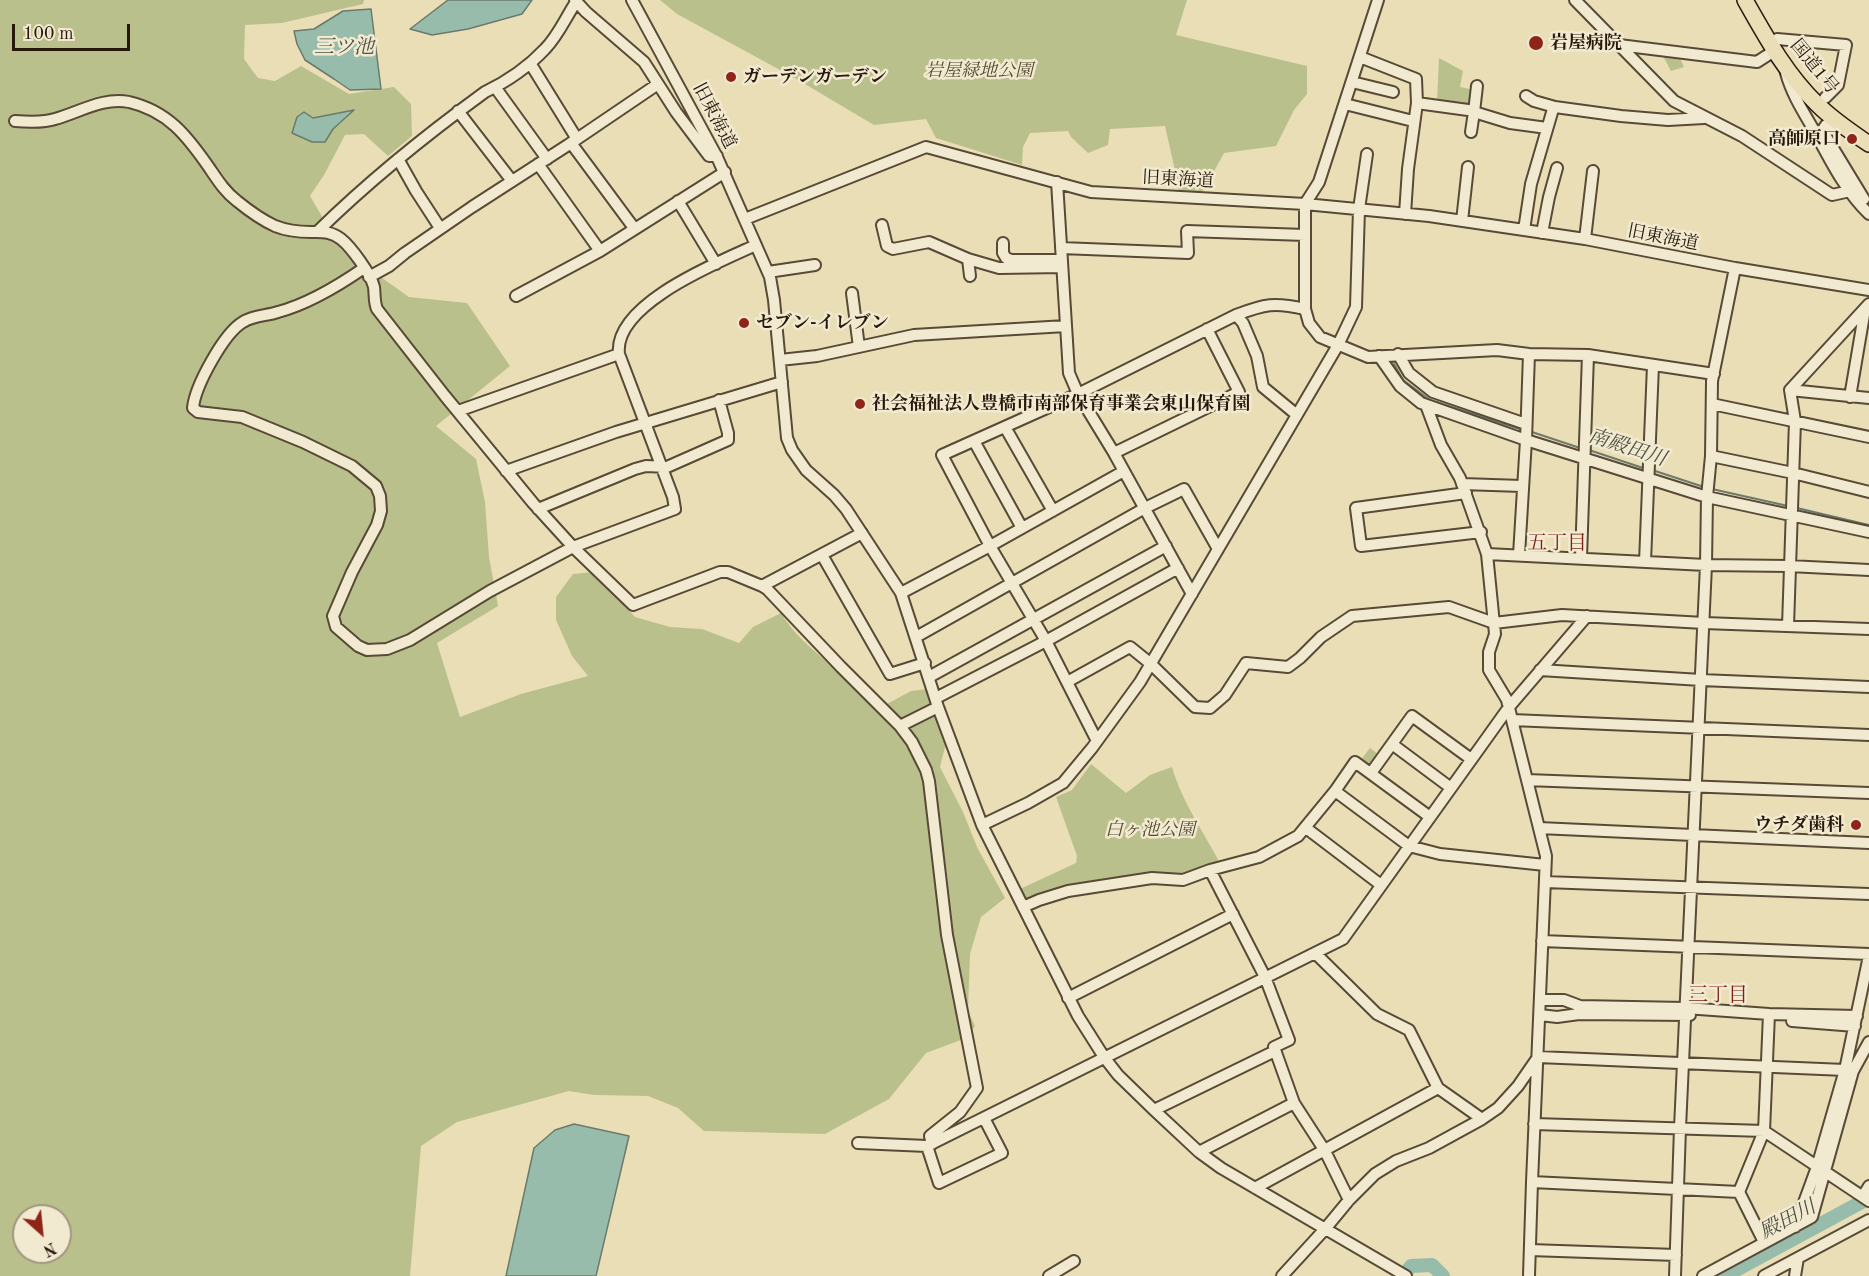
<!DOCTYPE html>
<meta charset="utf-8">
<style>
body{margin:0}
#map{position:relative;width:1869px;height:1276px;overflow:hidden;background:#eadeb7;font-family:"Old Standard TT",serif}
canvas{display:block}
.north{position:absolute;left:12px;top:1204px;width:60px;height:60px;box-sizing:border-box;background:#f1ead0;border:2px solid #a19681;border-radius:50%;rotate:153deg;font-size:16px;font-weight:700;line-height:24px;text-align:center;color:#28180b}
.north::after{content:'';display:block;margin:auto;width:21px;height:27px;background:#8f2418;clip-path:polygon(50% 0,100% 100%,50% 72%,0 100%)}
.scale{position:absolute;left:12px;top:24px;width:118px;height:27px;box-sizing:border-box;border:3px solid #28180b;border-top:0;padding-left:8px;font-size:18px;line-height:21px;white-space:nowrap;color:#28180b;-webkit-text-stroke:4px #f1ead0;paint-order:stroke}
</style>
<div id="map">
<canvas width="1869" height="1276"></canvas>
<div class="north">N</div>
<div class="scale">100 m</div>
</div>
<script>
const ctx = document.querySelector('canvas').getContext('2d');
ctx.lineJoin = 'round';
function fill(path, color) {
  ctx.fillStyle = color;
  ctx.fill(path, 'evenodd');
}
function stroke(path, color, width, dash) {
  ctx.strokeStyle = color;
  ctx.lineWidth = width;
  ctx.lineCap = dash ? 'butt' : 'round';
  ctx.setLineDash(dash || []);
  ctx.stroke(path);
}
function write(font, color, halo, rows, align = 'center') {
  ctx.font = font + ' "Old Standard TT","Noto Serif JP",serif';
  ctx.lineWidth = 5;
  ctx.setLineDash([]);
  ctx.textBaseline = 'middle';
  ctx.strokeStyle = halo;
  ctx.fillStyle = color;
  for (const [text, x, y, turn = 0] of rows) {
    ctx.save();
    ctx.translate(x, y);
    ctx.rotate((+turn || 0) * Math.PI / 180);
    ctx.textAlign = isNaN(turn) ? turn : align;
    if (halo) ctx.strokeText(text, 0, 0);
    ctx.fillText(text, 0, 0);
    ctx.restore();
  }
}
const green = new Path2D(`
 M0 0H364L363 4 282 23 245 25 244 59 258 78 275 81 301 66 349 94 394 87 411 104 412 136 388 156 364 134 345 135 324 175 310 196 341 249 409 297 467 303 510 366 436 426 476 459 485 502 489 557 498 606 437 643 460 717 521 694 588 676 572 656 556 620V597L573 574 594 572 635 617 670 627 702 629 739 643 753 627 781 613C802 649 852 679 885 705L911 691 927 689 947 739 940 767 963 812 977 847 1005 898 981 917 970 954 968 1011 975 1026 966 1038 926 1053 889 1099 825 1134 704 1131 678 1108 648 1096 594 1095 569 1091 457 1122 421 1146 410 1276H0ZM24 1216H60V1252H24Z
 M660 0H1187L1176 35 1307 66V94L1294 110 1276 146 1224 153 1212 175 1209 189H1204L1202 192 1179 191 1178 188H1176V175L1165 126 1110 129 1108 145 1088 153 1071 137 1068 131 1030 133 1023 147 1022 165 936 138 926 119 874 125 793 77 677 14Z
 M1663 56H1679L1684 67 1671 71Z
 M1439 58 1463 71 1460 87 1475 90 1473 106 1437 101Z
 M1370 748 1379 755 1370 768 1360 761Z
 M1091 764 1126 793 1150 775 1172 767C1182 802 1203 831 1220 863L1182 876 1024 901 1020 889 1076 863 1077 856 1056 797 1072 790Z`);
const water = new Path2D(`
 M448 0H532L522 14 468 29 432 35 410 29Z
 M371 9 381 89 350 90 334 79 305 60 297 44 294 31 314 29 343 11Z
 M354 110 333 129 325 142H312L292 133 297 117 304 112 313 118Z
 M574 1124 629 1136 596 1276H506L534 1148 555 1130Z`);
const stream = new Path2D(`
 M1394 364 1403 380 1430 400 1523 430
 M1529 431 1580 448
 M1589 450 1646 469
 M1652 470 1704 487
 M1712 489 1788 506
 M1797 508 1869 525`);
const river = new Path2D(`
 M1403 1276 1411 1266 1432 1265 1443 1276
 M1725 1276 1869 1198`);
const minor = new Path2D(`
 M575 0 586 12 644 62 676 112 709 156H717
 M632 0 717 157 770 277 774 300 787 438 792 450 806 470 834 495 846 509 901 593 938 707 982 825 1078 1016 1104 1057 1118 1075 1154 1110 1199 1152 1221 1168 1406 1276
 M1378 0 1319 182 1305 204V309L1309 323 1320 337 1368 357 1497 350 1529 354 1588 355 1714 374
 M1575 0 1674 101 1742 136 1832 195 1850 191
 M1777 39 1846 45 1838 85 1825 98
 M1619 45 1757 62 1774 51
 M1360 57 1416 79 1417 103
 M530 63 577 139
 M1786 73C1792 95 1804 113 1815 132 1830 160 1846 192 1869 214
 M1352 82 1393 92
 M495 87 547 159
 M1526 96 1534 101 1555 107
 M1345 104 1413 121
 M458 111 512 181
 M1474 112 1477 86
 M15 121C28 122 43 123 55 119 80 112 103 97 129 102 168 111 187 136 208 166 217 179 224 191 237 201 248 210 262 220 275 226 285 230 300 232 311 232 322 232 331 231 341 239 351 247 371 274 374 287 375 295 374 302 377 309L445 396 533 503 573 547 633 605 720 572H728L762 586 767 589 841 667 900 726 912 742 926 770 929 781 947 935 977 1088 960 1112 930 1136 932 1144
 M1839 123 1826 125 1824 128 1825 135 1864 199
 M1471 132 1474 112 1510 123 1547 128
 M571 143 634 228
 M398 159 416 191 440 228
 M538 164 600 251
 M1057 182 1069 373 1078 394 1114 453 1192 594
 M678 201 716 264
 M1405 214 1408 169 1417 103 1468 110
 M745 219 926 147 1091 192 1305 204 1429 216 1585 239 1735 268 1869 290
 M1462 221 1468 167
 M882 225 887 246 893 249 929 242 968 259 999 268 1062 267
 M1524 230 1531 184 1553 109 1555 107 1621 116 1668 120 1704 118
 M318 231C370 180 426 135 485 92 506 82 529 66 545 49 558 36 566 17 576 2
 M1542 233 1549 197 1557 168
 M1585 239 1593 171
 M1003 243V253L1006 258 1011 260H1062
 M1061 248 1188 253 1187 231 1305 235
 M968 259 970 276
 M364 268C338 286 308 304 278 312 266 316 254 315 243 322 224 333 195 386 193 408L198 412 242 417 303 442 352 466 376 486 380 496 381 511 377 525 352 572 333 616 336 627 358 646 367 650 387 649 410 640 490 591 573 547 675 509 673 497 619 354C613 304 719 262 756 245
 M768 272 815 265
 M369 277 389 266 405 253 472 207 568 145 658 84
 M852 293 859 347
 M516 296 600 251 725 172
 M1236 315C1265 304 1274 302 1305 309
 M1398 354 1409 373 1433 392 1526 424
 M1379 356 1400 386 1421 403 1526 440 1707 497 1869 532
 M780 360 817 356 914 335 1066 326
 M1790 390 1869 398
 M1850 397 1865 309
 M1712 404 1869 437
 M1426 405 1441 445 1460 478 1487 554 1495 634 1489 652V670L1507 700 1546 856 1532 1182 1529 1276
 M458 411 619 354
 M1005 427 1053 511
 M974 441 1022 528
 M1114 453 1239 392 1207 329
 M1711 456 1793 473 1869 492
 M506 471 616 432 782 382
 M1462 484 1522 486
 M1466 493 1356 508 1361 546 1481 532
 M538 509 635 469 646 466 667 467 728 440V433L719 400
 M1487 554 1706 565 1789 566 1869 570
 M822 555 890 674 925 663
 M1519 555 1526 440 1529 354
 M1581 558 1588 355
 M1645 562 1653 365
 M762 586 862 533
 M901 593 990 546 1124 471
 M1788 626 1795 421 1790 390 1869 304
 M916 637 1145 508 1184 489 1218 549
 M1540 670 1701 680 1869 687
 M929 677 1166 546
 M1067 682 1130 647 1151 664 1195 707 1210 708 1225 695 1246 663 1288 667 1300 658 1321 637 1352 616 1449 607 1494 623 1562 615 1704 623 1869 629
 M936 698 1046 641 1178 568
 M1512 720 1869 735
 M900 726 938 707
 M1097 741 1046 641 990 546 942 455 1078 394 1236 315 1243 323 1257 356 1263 387 1297 415
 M1392 744 1451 788
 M1371 773 1412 716 1471 759
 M1527 780 1869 793
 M1335 791 1409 846 1440 854 1545 865
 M982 825 1028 803 1063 783 1092 748 1140 682 1338 345 1356 307 1359 209 1367 154
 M1306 828 1381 885
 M1539 828 1869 843
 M1210 870 1265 977 1289 1040 1274 1047 1294 1103 1325 1151 1349 1200
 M1545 882 1869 894
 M1023 907 1039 900 1068 891 1152 878 1183 880 1210 870 1259 857 1298 836 1335 791 1355 762 1430 817
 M1542 941 1869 954
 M1315 953 1377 1014 1409 1030 1438 1088 1482 1119
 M1068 998 1233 914
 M1540 1000H1564L1580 1006 1685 1008 1769 1014 1857 1016
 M1540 1015 1557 1017 1579 1014 1690 1015
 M1792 1021 1855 1026
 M1154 1110 1275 1051
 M1534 1124 1764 1131 1869 1201
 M858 1143 927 1146 1343 939 1509 707 1587 616
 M927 1146 939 1183 1002 1153 984 1118
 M1199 1152 1294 1103
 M1532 1182 1739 1192 1764 1242
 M1255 1188 1438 1088
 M1739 1192 1764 1131 1769 1014
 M1863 1196 1869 1186
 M1795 1227 1817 1167 1845 1070 1869 956
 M1530 1250 1676 1255
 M1049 1276 1074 1261
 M1282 1276 1325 1229 1349 1200 1375 1174 1396 1161 1429 1148 1482 1119 1498 1108 1518 1086 1538 1057 1845 1070
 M1675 1276 1680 1128 1706 565 1707 497 1711 456 1712 381 1735 268
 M1703 1276 1812 1217 1853 1071 1869 1042
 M1764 1276 1869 1220
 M1795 1276 1798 1258`);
const highway = new Path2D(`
 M1745 0C1766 37 1786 74 1817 104 1832 119 1851 132 1869 144`);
const markers = [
 [1536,43,8,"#8f2418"],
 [731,77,6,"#8f2418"],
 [1852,139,6,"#8f2418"],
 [744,323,6,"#8f2418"],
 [860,404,6,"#8f2418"],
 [1856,825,6,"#8f2418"]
];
const poiNames = [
 ["岩屋病院",1550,43],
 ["ガーデンガーデン",743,77],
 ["高師原口",1840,139,"right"],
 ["セブン-イレブン",756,323],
 ["社会福祉法人豊橋市南部保育事業会東山保育園",872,404],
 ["ウチダ歯科",1844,825,"right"]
];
const streetNames = [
 ["国道1号",1814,67,51],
 ["旧東海道",714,116,62],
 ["旧東海道",1178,180,3],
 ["旧東海道",1663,238,11]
];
const parkNames = [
 ["岩屋緑地公園",979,71],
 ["白ヶ池公園",1150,830]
];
const waterNames = [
 ["三ツ池",344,48],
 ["南殿田川",1627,448,18],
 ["殿田川",1788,1220,-28]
];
const neighbourhoodNames = [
 ["五丁目",1557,544],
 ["三丁目",1718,996]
];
fill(green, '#bac08c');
fill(water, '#98bcab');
stroke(water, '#6b7a6b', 1.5);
stroke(stream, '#6b7a6b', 2);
stroke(river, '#98bcab', 14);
stroke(minor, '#584a36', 14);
stroke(highway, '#28180b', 18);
stroke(minor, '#f1ead0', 10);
stroke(highway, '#eadeb7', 15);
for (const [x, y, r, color] of markers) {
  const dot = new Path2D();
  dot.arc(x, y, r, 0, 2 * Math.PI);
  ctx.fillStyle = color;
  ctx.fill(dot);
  stroke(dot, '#f1ead0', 2);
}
write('bold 18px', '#28180b', '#f1ead0', poiNames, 'left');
write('18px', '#28180b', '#f1ead0', streetNames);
write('italic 18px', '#544a32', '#f1ead0', parkNames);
write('italic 20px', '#4f5143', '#f1ead0', waterNames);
write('20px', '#7a1f14', '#f1ead0', neighbourhoodNames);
</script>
